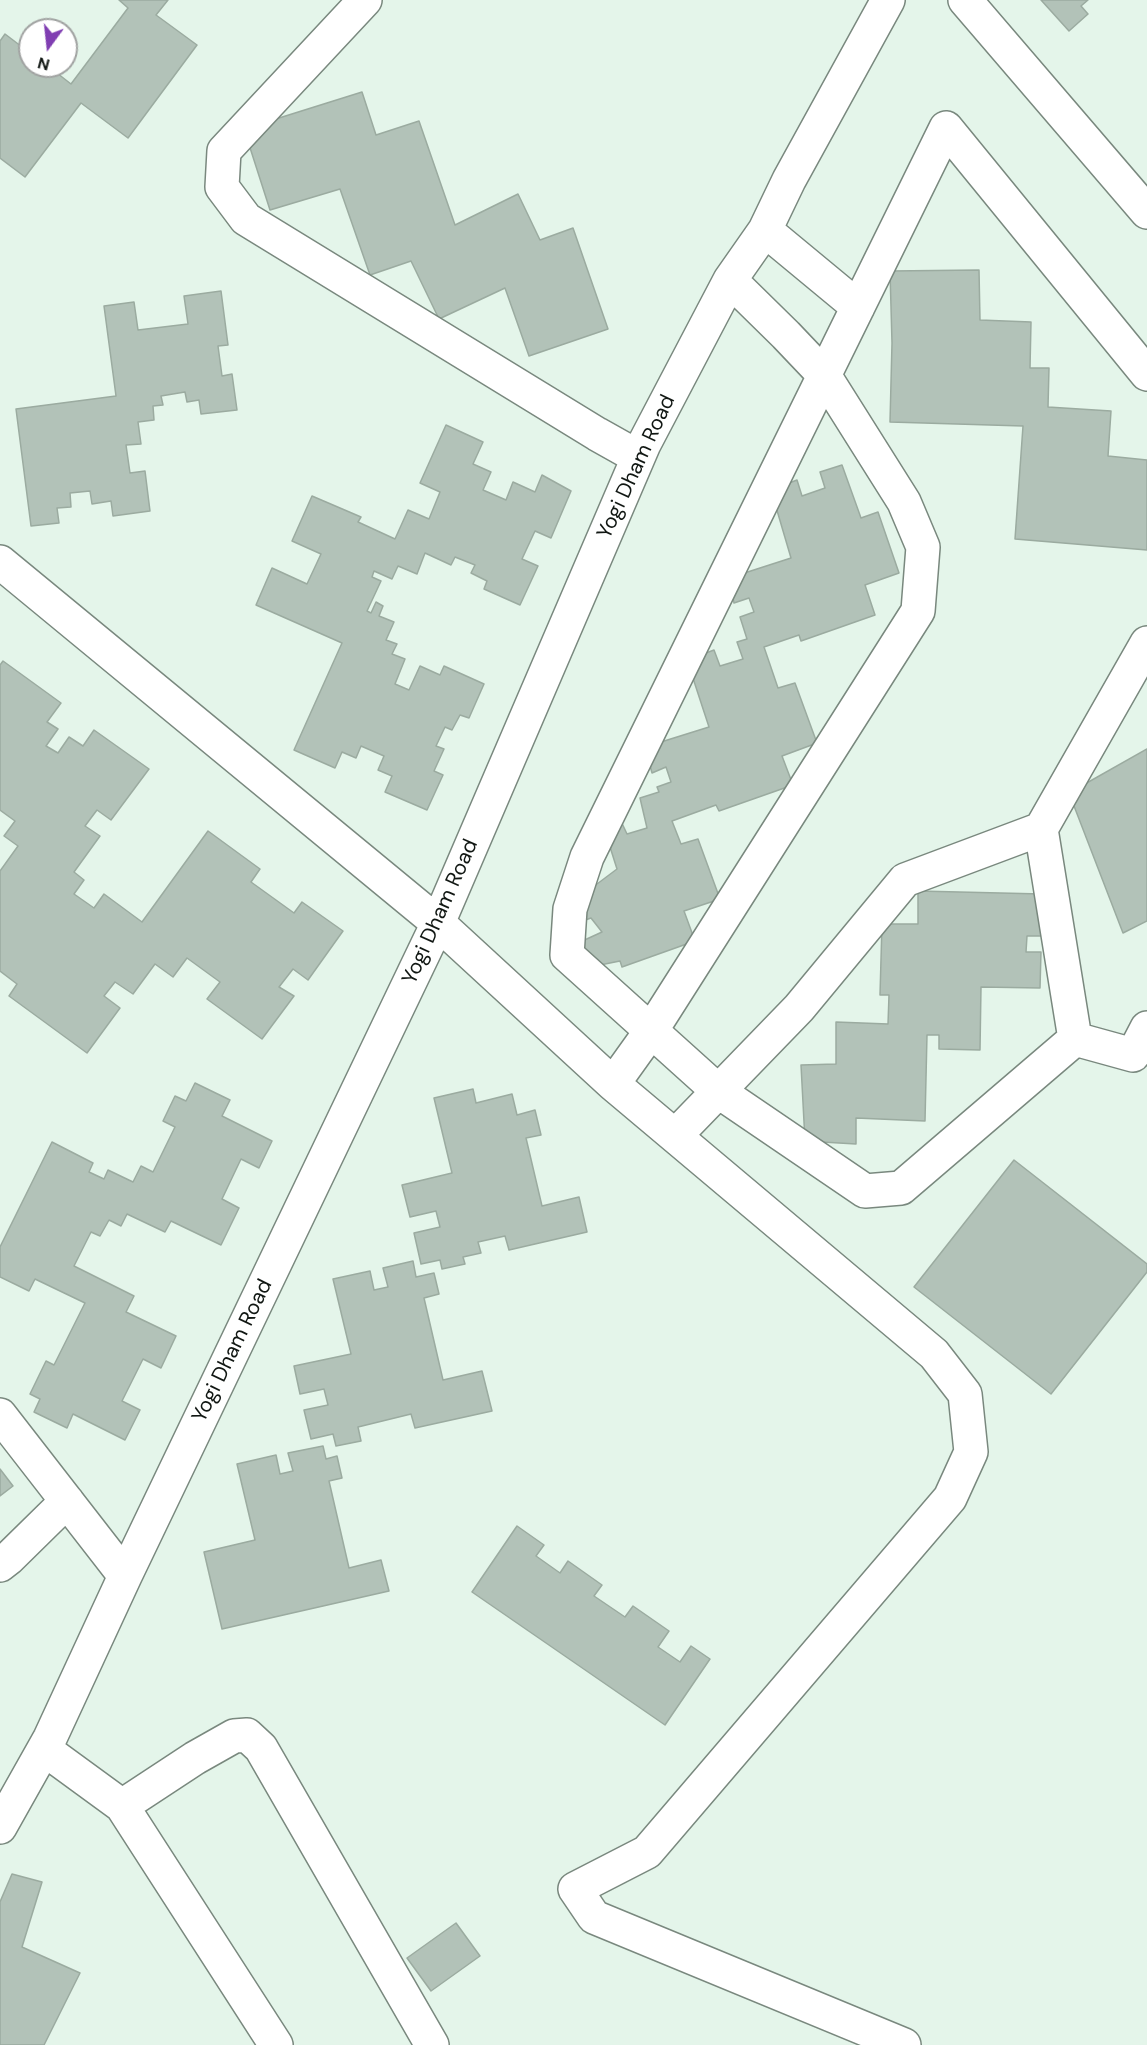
<!DOCTYPE html>
<style>
body{margin:0}
#map{position:relative;width:1147px;height:2045px;overflow:hidden;background:#e4f5ea;font-family:"DM Sans",sans-serif}
canvas{display:block}
.north{position:absolute;left:18px;top:18px;width:60px;height:60px;box-sizing:border-box;background:#fff;border:2px solid #a0a2a1;border-radius:50%;rotate:195deg;font-size:16px;font-weight:700;line-height:24px;text-align:center;color:#111713}
.north::after{content:'';display:block;margin:auto;width:21px;height:27px;background:#803eb2;clip-path:polygon(50% 0,100% 100%,50% 72%,0 100%)}
</style>
<div id="map">
<canvas width="1147" height="2045"></canvas>
<div class="north">N</div>
</div>
<script>
const ctx = document.querySelector('canvas').getContext('2d');
ctx.lineJoin = 'round';
function fill(path, color) {
  ctx.fillStyle = color;
  ctx.fill(path, 'evenodd');
}
function stroke(path, color, width, dash) {
  ctx.strokeStyle = color;
  ctx.lineWidth = width;
  ctx.lineCap = dash ? 'butt' : 'round';
  ctx.setLineDash(dash || []);
  ctx.stroke(path);
}
function write(font, color, halo, rows, align = 'center') {
  ctx.font = font + ' "DM Sans",sans-serif';
  ctx.lineWidth = 4.5;
  ctx.setLineDash([]);
  ctx.textBaseline = 'middle';
  ctx.strokeStyle = halo;
  ctx.fillStyle = color;
  for (const [text, x, y, turn = 0] of rows) {
    ctx.save();
    ctx.translate(x, y);
    ctx.rotate((+turn || 0) * Math.PI / 180);
    ctx.textAlign = isNaN(turn) ? turn : align;
    if (halo) ctx.strokeText(text, 0, 0);
    ctx.fillText(text, 0, 0);
    ctx.restore();
  }
}
const building = new Path2D(`
 M119 0H168L156 15 197 45 128 138 81 103 25 177 0 158V41L5 34 30 53V66H48L71 84 128 8Z
 M1041 0H1088L1081 6 1088 14 1069 31Z
 M362 92 376 135 419 121 455 225 518 194 540 240 573 228 608 329 529 356 505 288 439 319 411 261 370 275 340 189 270 210 244 129Z
 M979 270 980 320 1031 322 1030 368H1049L1048 407 1111 411 1108 456 1147 460V550L1015 539 1023 426 890 422 892 343 890 271Z
 M221 291 228 345 218 346 222 376 232 374 237 410 201 414 199 400 187 402 185 392 161 396 163 405 153 406 154 420 138 422 141 444 126 445 130 473 145 471 150 511 113 516 111 501 92 504 90 491 70 493 71 507 57 508 59 523 31 526 16 409 116 396 104 306 134 302 138 330 188 324 184 296Z
 M446 425 483 442 473 464 491 472 483 490 506 500 513 482 535 492 542 475 571 491 551 538 535 531 522 559 538 566 520 605 484 589 487 581 471 573 475 565 455 557 451 565 425 553 417 574 398 566 392 579 374 571 372 577 381 581 367 611 371 613 376 602 383 606 379 616 394 622 386 640 397 644 392 654 405 659 395 684 409 690 420 666 440 675 444 666 484 684 469 718 460 715 452 730 445 727 436 746 444 749 434 771 443 775 427 810 385 792 392 776 378 770 384 756 361 746 356 758 342 752 335 768 294 750 342 643 256 605 272 568 307 584 321 554 292 541 312 496 361 517 358 522 395 539 408 510 429 519 440 492 420 483Z
 M842 465 861 518 878 512 899 573 865 585 875 615 801 641 799 635 764 647 778 688 795 683 817 743 782 756 793 785 719 811 716 805 672 821 681 844 698 839 720 899 684 911 695 941 622 967 620 961 590 967 578 943 602 932 591 918 577 923V899L617 869 604 828 620 819 627 834 647 828 640 798 659 792 657 787 671 782 666 767 652 773 645 747 709 727 687 660 714 650 720 666 743 659 737 642 747 639 740 617 754 612 749 598 734 603 729 578 791 558 771 490 797 480 802 496 825 488 820 472Z
 M3 661 61 703 47 722 58 729 46 746 58 753 69 737 83 746 94 730 149 769 111 820 97 810 85 826 100 836 74 872 84 880 74 894 94 908 104 894 142 922 208 831 260 869 251 882 294 913 302 902 343 931 308 980 293 969 279 987 294 996 262 1039 207 999 220 982 187 958 173 977 155 964 133 994 115 982 104 996 120 1008 87 1053 9 996 17 984 0 971V871L18 846 4 836 15 821 0 810V665Z
 M1147 749V921L1123 933 1069 793Z
 M918 891 1042 894 1041 936H1027L1026 952H1041L1040 988 981 987 980 1050 939 1049V1035H927L925 1121 856 1118V1144L805 1141 801 1065 836 1064V1022L888 1024 889 995H880L882 924H918Z
 M195 1083 230 1100 222 1116 272 1141 259 1168 241 1159 222 1199 239 1208 221 1245 171 1221 165 1232 127 1214 121 1226 109 1220 100 1236 91 1232 74 1266 134 1296 126 1312 176 1336 161 1368 143 1359 122 1401 140 1410 125 1440 73 1414 67 1428 34 1412 40 1399 30 1394 46 1361 54 1365 85 1303 35 1279 29 1291 0 1277V1247L52 1142 93 1163 89 1172 104 1179 108 1170 133 1182 141 1166 153 1172 175 1127 163 1121 175 1096 186 1101Z
 M473 1089 476 1103 512 1094 517 1115 535 1110 541 1135 526 1138 542 1206 579 1197 587 1232 509 1250 505 1236 478 1242 481 1253 463 1257 465 1264 442 1269 440 1260 421 1264 414 1233 440 1227 436 1211 410 1217 402 1185 452 1173 434 1098Z
 M1014 1160 1147 1264V1272L1051 1394 914 1287Z
 M413 1261 416 1277 434 1273 439 1294 424 1298 443 1380 482 1371 492 1411 415 1428 411 1414 358 1427 361 1441 336 1446 333 1434 311 1439 304 1410 328 1405 324 1389 300 1394 294 1366 351 1354 333 1279 370 1271 374 1290 388 1287 383 1268Z
 M323 1446 326 1459 337 1456 342 1478 329 1481 349 1568 381 1560 389 1591 222 1629 204 1552 255 1540 237 1464 276 1455 280 1474 293 1471 288 1453Z
 M0 1469 13 1486 0 1496Z
 M517 1526 544 1545 536 1556 560 1573 568 1561 602 1585 594 1596 625 1617 633 1606 669 1631 658 1647 680 1662 691 1646 710 1659 665 1725 472 1592Z
 M12 1874 42 1882 22 1947 80 1973 44 2045H0V1902Z
 M456 1923 480 1956 431 1991 407 1958Z`);
const minor = new Path2D(`
 M365 0 224 151 222 187 246 219 597 434 638 457
 M965 0 1147 212
 M765 230 858 307
 M0 562 438 923 613 1084 934 1354 965 1394 971 1452 950 1498 647 1852 575 1889 594 1917 904 2045
 M1041 829 1075 1039 1133 1055 1147 1028
 M1075 1039 901 1188 865 1191 718 1091 567 955 570 909 587 857 946 128 1147 374
 M613 1084 651 1031 918 611 923 547 904 502 824 375 786 335 730 280
 M675 1136 799 1008 905 880 1041 829 1147 643
 M0 1415 125 1576
 M0 1565 9 1558 67 1501
 M44 1749 122 1806 195 1758 234 1736 247 1735 261 1748 432 2045
 M122 1806 276 2045
 M0 1827 50 1738 125 1576 438 923 644 444 730 280 765 230 789 180 888 0`);
const streetNames = [
 ["Yogi Dham Road",637,467,-65],
 ["Yogi Dham Road",441,912,-66],
 ["Yogi Dham Road",233,1351,-64]
];
fill(building, '#b2c2b8');
stroke(building, '#9baba0', 1.5);
stroke(minor, '#79887e', 36);
stroke(minor, '#fff', 33);
write('21px', '#111713', '#fff', streetNames);
</script>
